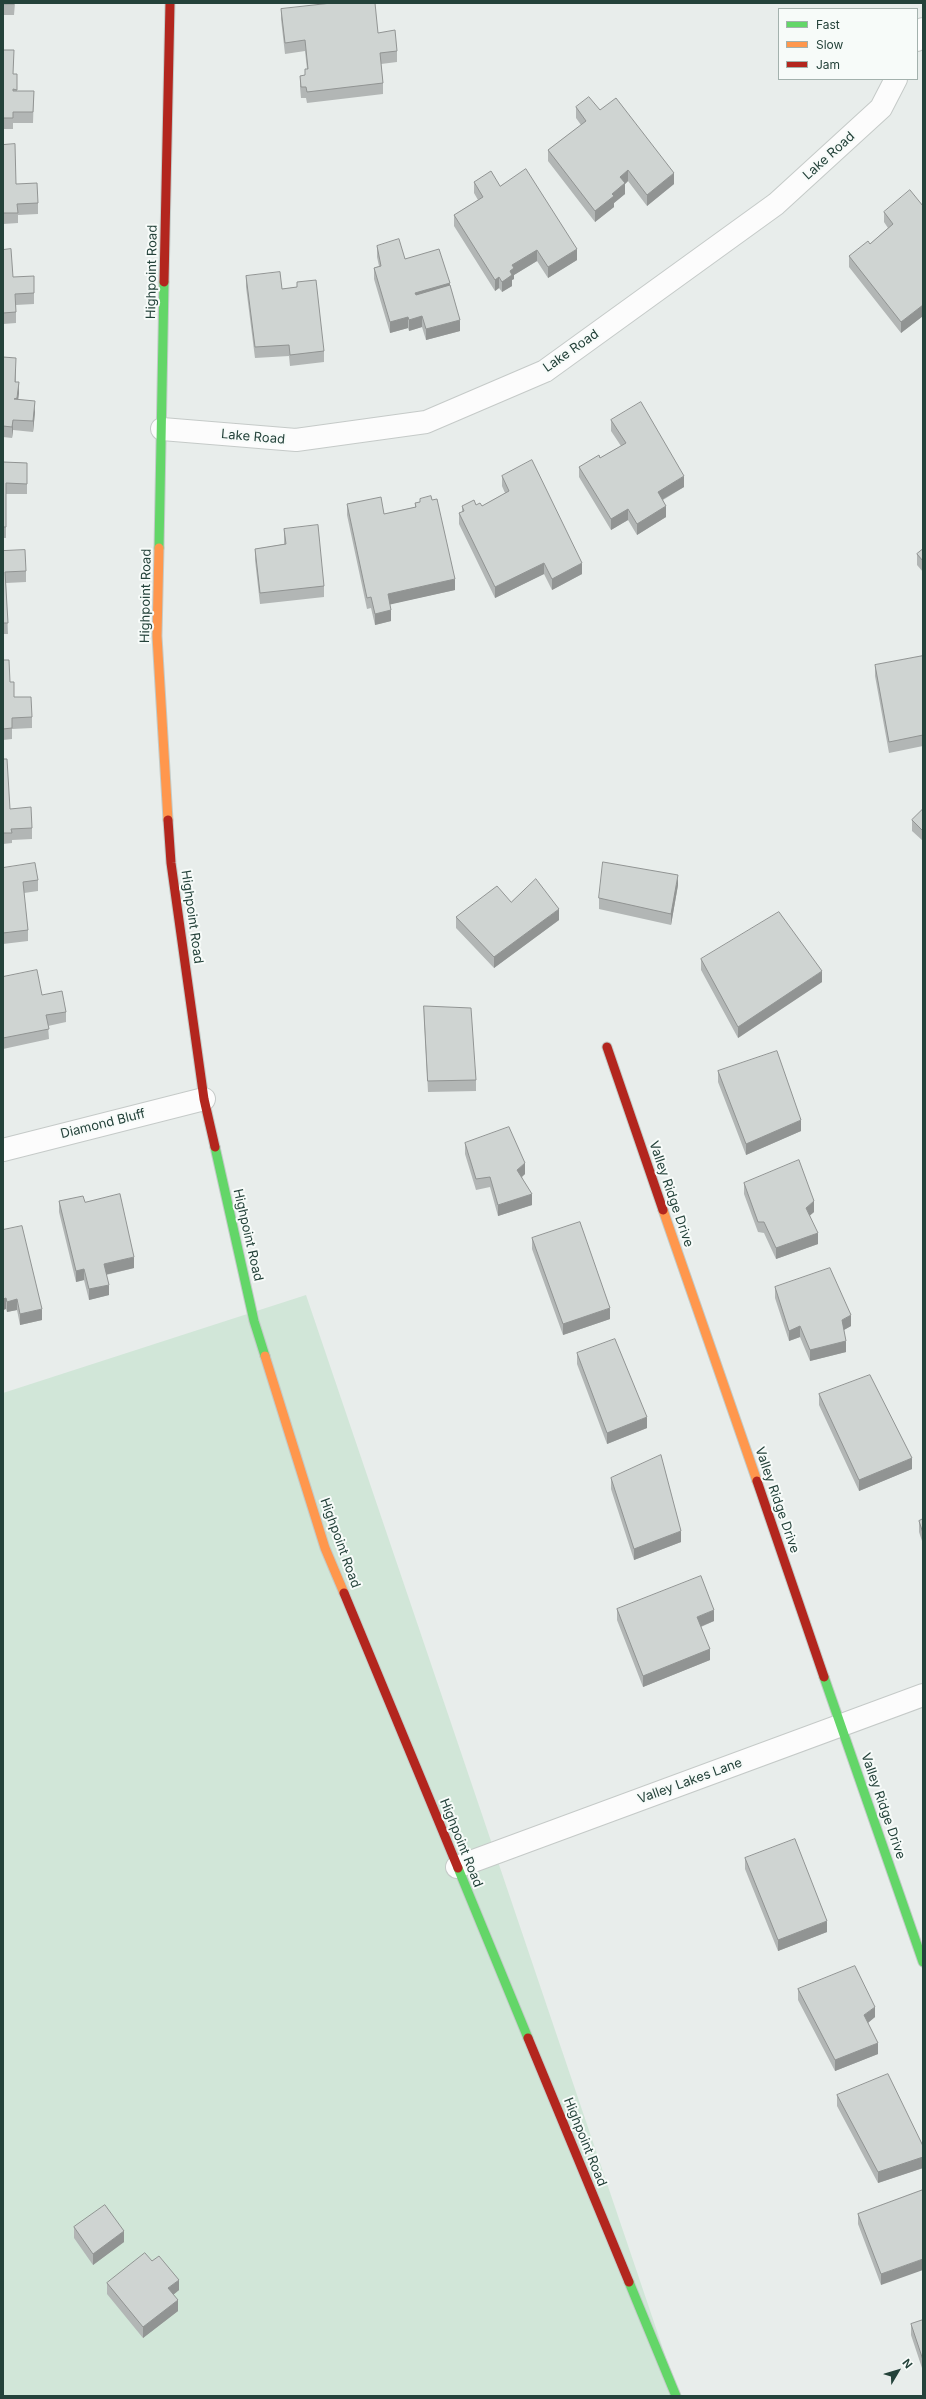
<!DOCTYPE html>
<style>
body{margin:0}
#map{position:relative;width:926px;height:2399px;overflow:hidden;background:#e8edeb;font-family:Inter,sans-serif}
canvas{display:block}
.frame{position:absolute;inset:0;border:4px solid #24423a;pointer-events:none}
.legend{position:absolute;left:778px;top:8px;width:140px;height:72px;box-sizing:border-box;background:#f7fbf9;border:1px solid #a3b1ad;margin:0;padding:5px 7px;list-style:none;font-size:12px;color:#24423a}
.legend li{display:flex;align-items:center;gap:8px;height:20px}
.legend b{width:20px;border:1px solid #a3b1ad}
.north{position:absolute;left:878px;top:2351px;width:40px;height:40px;-webkit-text-stroke:3px #f7fbf9;paint-order:stroke;rotate:52deg;font-size:11px;font-weight:700;line-height:16px;text-align:center;color:#24423a}
.north::after{content:'';display:block;margin:auto;width:14px;height:18px;background:#24423a;clip-path:polygon(50% 0,100% 100%,50% 72%,0 100%)}
</style>
<div id="map">
<canvas width="926" height="2399"></canvas>
<div class="frame"></div>
<ul class="legend">
<li><b style="height:5px;background:#63d668"></b>Fast</li>
<li><b style="height:5px;background:#ff974d"></b>Slow</li>
<li><b style="height:5px;background:#b3261e"></b>Jam</li>
</ul>
<div class="north">N</div>
</div>
<script>
const ctx = document.querySelector('canvas').getContext('2d');
ctx.lineJoin = 'round';
function fill(path, color) {
  ctx.fillStyle = color;
  ctx.fill(path, 'evenodd');
}
function stroke(path, color, width, dash) {
  ctx.strokeStyle = color;
  ctx.lineWidth = width;
  ctx.lineCap = dash ? 'butt' : 'round';
  ctx.setLineDash(dash || []);
  ctx.stroke(path);
}
function write(font, color, halo, rows, align = 'center') {
  ctx.font = font + ' Inter,sans-serif';
  ctx.lineWidth = 4;
  ctx.setLineDash([]);
  ctx.textBaseline = 'middle';
  ctx.strokeStyle = halo;
  ctx.fillStyle = color;
  for (const [text, x, y, turn = 0] of rows) {
    ctx.save();
    ctx.translate(x, y);
    ctx.rotate((+turn || 0) * Math.PI / 180);
    ctx.textAlign = isNaN(turn) ? turn : align;
    if (halo) ctx.strokeText(text, 0, 0);
    ctx.fillText(text, 0, 0);
    ctx.restore();
  }
}
const green = new Path2D(`
 M306 1295 679 2396H3V1393Z`);
const street = new Path2D(`
 M917 40 923 29
 M162 429 296 440 426 422 545 371 776 204 881 108 896 79
 M3 1150 204 1099
 M457 1867 923 1695`);
const fast = new Path2D(`
 M159 548 164 282
 M215 1147 254 1321 265 1356
 M824 1677 923 1962
 M458 1868 528 2038
 M629 2282 676 2396`);
const slow = new Path2D(`
 M159 548 157 636 168 820
 M663 1210 757 1481
 M265 1356 325 1548 344 1593`);
const jam = new Path2D(`
 M164 282 170 3
 M168 820 171 863 204 1099 215 1147
 M607 1047 663 1210
 M757 1481 824 1677
 M344 1593 458 1868
 M528 2038 629 2282`);
const wall = new Path2D(`
 M3 3H15L14 15H3Z
 M281 9 378 33 397 51V62L381 64 383 83V94L307 103 306 98H301L300 87V76L305 75V69H307L305 51 285 54 281 19Z
 M3 50 13 74H17V91H34L33 123H13V129H3Z
 M576 107 600 110 674 184 647 206 628 181 625 184V194L614 203V207L595 222 548 161V150L581 125 576 118Z
 M3 145 16 184 38 203V214L18 215V223L3 224Z
 M474 182 500 186 577 260 548 278 537 261 514 275V279L512 280V286L502 292 499 288 495 291 454 226V215L478 200 474 193Z
 M923 206V316L901 333 849 267V256L870 244 888 228 884 222V212Z
 M377 246 405 259 450 285 460 331 426 340 422 327 409 331 408 328 390 333 374 279V268L379 266 377 257Z
 M3 250 13 277 34 293V304L16 305V323L3 324Z
 M246 276 282 289 297 287V282L324 351V362L290 366 289 356 255 358 246 287Z
 M3 357 16 369V382L19 393 18 399 35 412 33 432 13 430 12 438 3 437Z
 M611 420 684 487 663 500 666 517 637 535 628 520 611 530 579 477V467L600 458 621 446 611 431Z
 M3 462 27 463V494H6V538H3Z
 M502 476 582 574 552 590 544 574 495 598 459 524V513L462 512V506L476 505 482 506 505 493 502 486Z
 M420 499 455 590 390 604 391 621 375 625 371 608 367 609 347 515V504L384 514 415 507V503L420 502Z
 M284 529 324 586V597L260 604 255 560V549L284 544Z
 M923 549V572L917 565V554Z
 M3 551 26 571V582L6 583 8 634H3Z
 M923 656V746L889 753 875 676V665Z
 M3 660 10 682 14 697 32 717V728L12 729V739L3 740Z
 M3 759 10 809 32 828V839L12 840V843L3 844Z
 M923 809V841L912 831V820Z
 M3 868 38 880V891L24 893 28 930V941L3 944Z
 M678 885 671 925 599 909V898Z
 M511 902 559 920 494 968 456 928V917Z
 M701 959 822 982 738 1038 701 970Z
 M3 977 42 995 66 1012V1022L48 1026 49 1039 3 1049Z
 M424 1006 476 1080V1091L428 1092 424 1017Z
 M718 1071 801 1131 746 1155 718 1082Z
 M465 1143 525 1174 522 1177 532 1205 498 1216 490 1187 476 1190 465 1154Z
 M744 1183 814 1212 809 1216 818 1244 776 1259 764 1233 758 1232 744 1194Z
 M59 1201 85 1202 134 1268 106 1275 109 1295 89 1300 84 1280 76 1282 59 1212Z
 M3 1230 42 1320 20 1325 17 1310 7 1312 6 1309 3 1310Z
 M532 1238 610 1319 563 1335 532 1249Z
 M775 1287 851 1326 844 1330 846 1352 810 1361 800 1337 789 1341 775 1298Z
 M577 1353 647 1428 607 1444 577 1364Z
 M819 1394 912 1469 859 1491 819 1405Z
 M611 1478 681 1542 634 1560 611 1489Z
 M923 1519V1544L919 1532V1521Z
 M617 1609 714 1621 701 1627 710 1660 643 1687 617 1620Z
 M745 1858 827 1932 778 1951 745 1869Z
 M798 1989 875 2017 868 2023 878 2054 835 2071 798 2000Z
 M837 2095 923 2146V2168L878 2183 837 2106Z
 M923 2190 881 2285 858 2224V2214Z
 M74 2227 124 2242 93 2265 74 2238Z
 M107 2283 179 2290 173 2295 178 2311 143 2338 107 2294Z
 M923 2320V2371L911 2335V2324Z`);
const shadedWall = new Path2D(`
 M628 170V181L625 184V194L614 203V207L595 222V211L612 194 620 177Z
 M674 173V184L647 206V195Z
 M577 249V260L548 278V267Z
 M537 250V261L514 275V279L512 280V286L502 292V282L510 271 512 265Z
 M499 277V288L495 291V280Z
 M450 283V294L415 304V293Z
 M923 305V316L901 333V322Z
 M422 316V327L409 331V320Z
 M408 317V328L390 333V322Z
 M460 320V331L426 340V329Z
 M19 382V393L17 409 14 399Z
 M35 401V412L33 432V421Z
 M13 420V430L12 438V427Z
 M684 476V487L658 502V492Z
 M666 506V517L637 535V524Z
 M628 509V520L611 530V519Z
 M544 563V574L495 598V587Z
 M582 563V574L552 590V579Z
 M455 579V590L388 605V594Z
 M391 610V621L375 625V614Z
 M678 875V885L671 925V914Z
 M559 909V920L494 968V957Z
 M822 971V982L738 1038V1027Z
 M801 1120V1131L746 1155V1144Z
 M525 1163V1174L517 1181V1170Z
 M532 1194V1205L498 1216V1205Z
 M814 1201V1212L806 1219V1208Z
 M818 1233V1244L776 1259V1248Z
 M134 1257V1268L104 1275V1264Z
 M84 1269V1280L76 1282V1271Z
 M109 1285V1295L89 1300V1289Z
 M6 1298V1309L3 1310V1299Z
 M17 1299V1310L7 1312V1302Z
 M610 1308V1319L563 1335V1324Z
 M42 1309V1320L20 1325V1314Z
 M851 1315V1326L842 1331V1320Z
 M800 1326V1337L789 1341V1331Z
 M846 1341V1352L810 1361V1350Z
 M647 1417V1428L607 1444V1433Z
 M912 1458V1469L859 1491V1480Z
 M681 1531V1542L634 1560V1549Z
 M714 1610V1621L697 1628V1617Z
 M710 1649V1660L643 1687V1676Z
 M827 1921V1932L778 1951V1940Z
 M875 2007V2017L864 2026V2015Z
 M878 2043V2054L835 2071V2060Z
 M923 2157V2168L878 2183V2172Z
 M124 2231V2242L93 2265V2254Z
 M923 2259V2270L881 2285V2274Z
 M179 2280V2290L168 2299V2288Z
 M178 2300V2311L143 2338V2327Z`);
const building = new Path2D(`
 M3 3H14V4H3Z
 M332 3H375L378 33 395 30 397 51 380 53 383 83 307 92 306 87H301L300 76 305 75V69H308L305 40 285 43 281 9Z
 M3 50H14L13 74H17V90L13 89V91H34L33 112H13V118H3Z
 M589 97 600 110 616 98 674 173 647 195 628 170 620 177 625 183 612 194 614 196 595 211 548 150 586 121 576 107Z
 M15 144 16 184 37 183 38 203 17 204 18 213H3V145Z
 M526 169 577 249 548 267 537 250 512 265 514 268 510 271 512 275 502 282 499 277 495 280 454 215 483 197 474 182 491 171 500 186Z
 M910 190 923 206V305L901 322 849 256 868 241 870 244 893 224 884 212Z
 M399 239 405 259 439 249 450 283 415 293 416 295 450 285 460 320 426 329 422 316 409 320 408 317 390 322 374 268 381 266 377 246Z
 M11 249 13 277 34 276V293L15 294 16 312 3 313V250Z
 M280 272 282 289 297 287V282L316 280 324 351 290 355 289 345 255 347 246 276Z
 M3 357 16 358 15 382H19L17 398 14 399 35 401 33 421 13 420 12 427 3 426Z
 M641 402 684 476 658 492 666 506 637 524 628 509 611 519 579 467 599 455 600 458 626 443 611 420Z
 M532 460 582 563 552 579 544 563 495 587 459 513 464 511 462 506 474 500 476 505 480 503 482 506 509 491 502 476Z
 M3 462 27 463V484L6 483V527H3Z
 M431 496 432 500 437 499 455 579 388 594 391 610 375 614 371 597 367 598 347 504 381 497 384 514 416 507 415 503 420 502V499Z
 M318 525 324 586 260 593 255 549 286 544 284 529Z
 M923 549V561L917 554Z
 M25 550 26 571 5 572 8 623H3V551Z
 M923 656V735L889 742 875 665Z
 M3 660H9L10 682H14V697H31L32 717 12 718V728L3 729Z
 M3 759H7L10 809 31 807 32 828 11 829 12 833H3Z
 M923 809V831L912 820Z
 M603 862 678 875 671 914 599 898Z
 M35 863 38 880 23 882 28 930 3 933V868Z
 M536 879 559 909 494 957 456 917 497 886 511 902Z
 M779 912 822 971 738 1027 701 959Z
 M37 970 42 995 62 991 66 1012 46 1015 49 1029 3 1038V977Z
 M424 1006 471 1008 476 1080 428 1081Z
 M777 1051 801 1120 746 1144 718 1071Z
 M509 1127 525 1163 517 1170 532 1194 498 1205 490 1177 476 1179 465 1143Z
 M799 1160 814 1201 806 1208 818 1233 776 1248 764 1222H758L744 1183Z
 M120 1194 134 1257 104 1264 109 1285 89 1289 84 1269 76 1271 59 1201 83 1196 85 1202Z
 M580 1222 610 1308 563 1324 532 1238Z
 M22 1226 42 1309 20 1314 17 1299 7 1302 6 1298 3 1299V1230Z
 M830 1268 851 1315 842 1320 846 1341 810 1350 800 1326 789 1331 775 1287Z
 M615 1339 647 1417 607 1433 577 1353Z
 M870 1375 912 1458 859 1480 819 1394Z
 M661 1455 681 1531 634 1549 611 1478Z
 M923 1519V1533L919 1521Z
 M701 1576 714 1610 697 1617 710 1649 643 1676 617 1609Z
 M795 1839 827 1921 778 1940 745 1858Z
 M855 1966 875 2007 864 2015 878 2043 835 2060 798 1989Z
 M888 2074 923 2146V2157L878 2172 837 2095Z
 M923 2190V2259L881 2274 858 2214Z
 M105 2205 124 2231 93 2254 74 2227Z
 M145 2253 152 2261 159 2256 179 2280 168 2288 178 2300 143 2327 107 2283Z
 M923 2320V2360L911 2324Z`);
const streetNames = [
 ["Lake Road",829,156,-42],
 ["Highpoint Road",152,272,-89],
 ["Lake Road",571,351,-35],
 ["Lake Road",253,437,5],
 ["Highpoint Road",146,596,-89],
 ["Highpoint Road",192,917,82],
 ["Diamond Bluff",103,1124,-14],
 ["Valley Ridge Drive",671,1194,71],
 ["Highpoint Road",248,1235,77],
 ["Valley Ridge Drive",777,1500,71],
 ["Highpoint Road",340,1543,70],
 ["Valley Lakes Lane",690,1781,-20],
 ["Valley Ridge Drive",883,1806,71],
 ["Highpoint Road",461,1843,68],
 ["Highpoint Road",585,2142,68]
];
fill(green, '#d1e6d8');
stroke(street, '#c5cac8', 24);
stroke(fast, '#c3cbc8', 11);
stroke(slow, '#c3cbc8', 11);
stroke(jam, '#c3cbc8', 11);
stroke(street, '#fcfcfc', 22);
stroke(fast, '#63d668', 9);
stroke(slow, '#ff974d', 9);
stroke(jam, '#b3261e', 9);
fill(wall, '#b2b6b5');
fill(shadedWall, '#919493');
fill(building, '#cfd4d2');
stroke(building, '#919493', 1);
write('13px', '#24423a', '#f7fbf9', streetNames);
</script>
